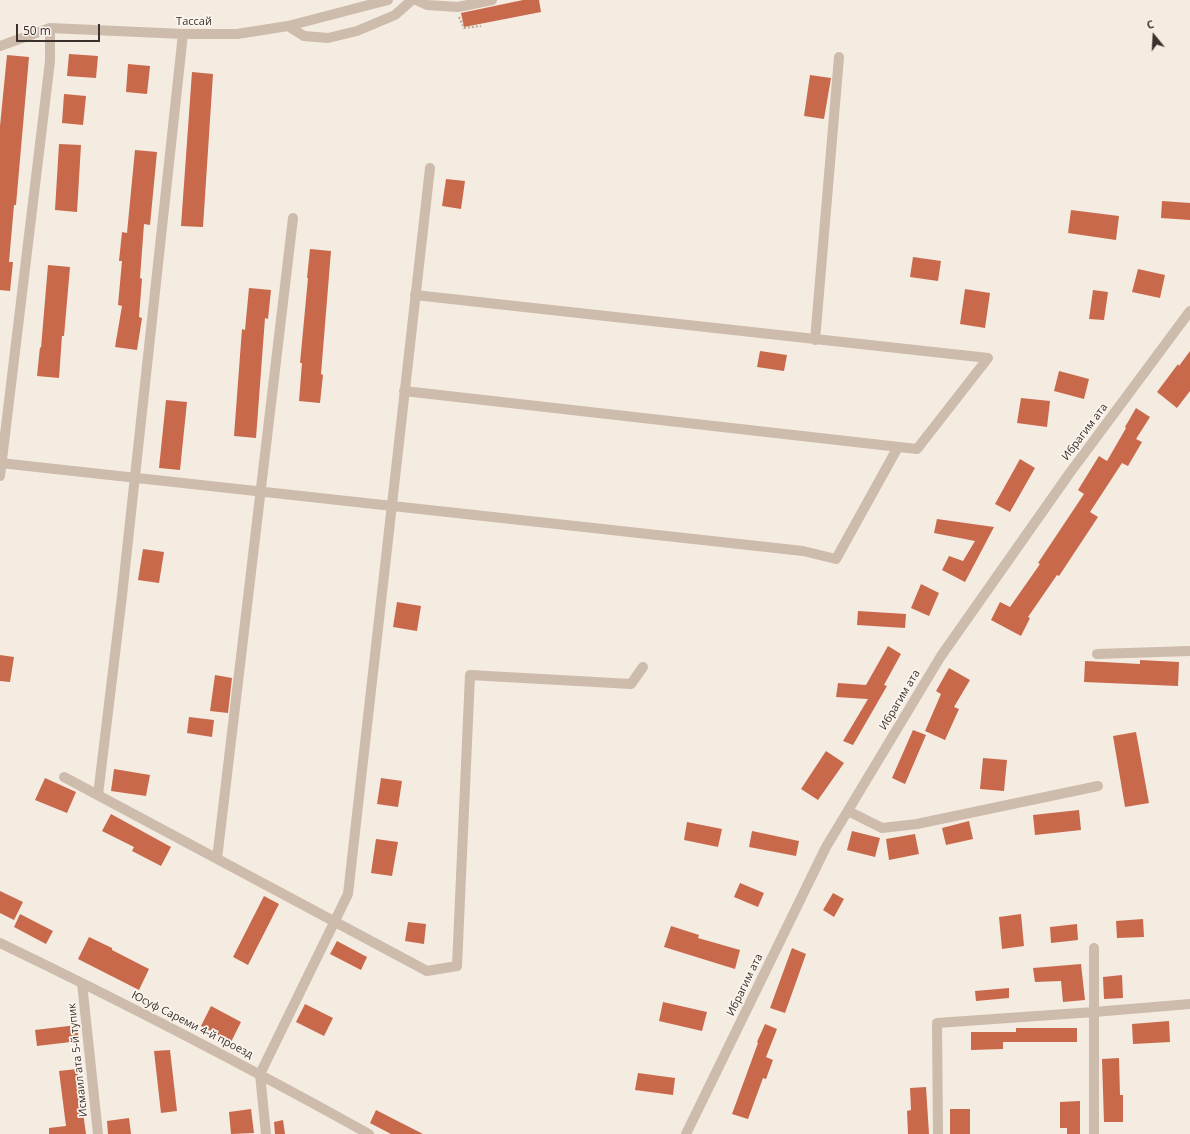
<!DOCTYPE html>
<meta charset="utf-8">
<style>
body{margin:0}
#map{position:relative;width:1190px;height:1134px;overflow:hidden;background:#f4ebe1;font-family:"Open Sans",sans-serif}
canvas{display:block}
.north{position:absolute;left:1134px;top:16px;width:40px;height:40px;-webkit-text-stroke:3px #fbf5ee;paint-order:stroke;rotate:342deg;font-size:11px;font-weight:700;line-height:16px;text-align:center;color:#3b302b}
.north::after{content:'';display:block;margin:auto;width:14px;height:18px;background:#3b302b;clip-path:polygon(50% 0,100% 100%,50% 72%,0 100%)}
.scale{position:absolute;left:16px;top:24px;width:84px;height:18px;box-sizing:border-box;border:2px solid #3b302b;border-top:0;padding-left:5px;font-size:12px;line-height:14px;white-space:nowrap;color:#3b302b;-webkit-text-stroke:3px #fbf5ee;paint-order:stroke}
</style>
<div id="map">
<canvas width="1190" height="1134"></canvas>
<div class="north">С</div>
<div class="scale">50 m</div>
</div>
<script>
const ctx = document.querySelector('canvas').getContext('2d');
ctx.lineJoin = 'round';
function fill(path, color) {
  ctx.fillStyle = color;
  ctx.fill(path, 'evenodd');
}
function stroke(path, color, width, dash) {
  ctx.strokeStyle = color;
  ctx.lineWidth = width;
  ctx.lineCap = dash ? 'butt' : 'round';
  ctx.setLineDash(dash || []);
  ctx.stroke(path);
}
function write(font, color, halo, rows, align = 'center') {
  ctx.font = font + ' "Open Sans",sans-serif';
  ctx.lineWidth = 3.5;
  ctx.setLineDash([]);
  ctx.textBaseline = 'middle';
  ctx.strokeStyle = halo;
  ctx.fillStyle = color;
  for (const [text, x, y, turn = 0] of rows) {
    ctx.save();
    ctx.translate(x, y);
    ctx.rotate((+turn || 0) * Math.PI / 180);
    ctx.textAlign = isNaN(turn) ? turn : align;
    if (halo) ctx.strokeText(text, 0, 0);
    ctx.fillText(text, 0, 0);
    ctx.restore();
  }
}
const building = new Path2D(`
 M523 0H539L541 12 464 27 461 13Z
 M69 54 98 56 96 78 67 76Z
 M7 55 29 57 16 205H14L9 262H13L10 291 0 290V126Z
 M128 64 150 66 147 94 126 92Z
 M192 72 213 74 203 227 181 226Z
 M810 75 831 78 824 119 804 116Z
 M64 94 86 96 83 125 62 123Z
 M59 144 81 145 77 212 55 210Z
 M135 150 157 152 150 225 144 224 140 278 142 279 139 317 142 318 137 350 115 347 122 306 118 305 122 261H119L122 232 127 233Z
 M446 179 465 181 461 209 442 206Z
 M1162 201 1190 203V220L1161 218Z
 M1071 210 1119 216 1116 240 1068 233Z
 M310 249 331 251 321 374 323 375 320 403 299 401 302 363H300L308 278H307Z
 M913 257 941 261 938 281 910 277Z
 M48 265 70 267 64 336H62L59 378 37 376 40 347 41 348Z
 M1138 269 1165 275 1160 298 1132 292Z
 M249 288 271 290 268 319 265 318 256 438 234 436 242 329 245 330Z
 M965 289 990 293 985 328 960 324Z
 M1093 290 1108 292 1104 320 1089 319Z
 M760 351 787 355 784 371 757 367Z
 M1190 351V391L1177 408 1157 392 1178 364 1179 366Z
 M1059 371 1089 379 1084 399 1054 391Z
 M1021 398 1050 401 1047 427 1017 423Z
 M166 400 187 402 180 470 159 468Z
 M1136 408 1150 417 1136 439 1142 442 1128 466 1122 463 1090 512 1098 517 1059 576 1057 575 1028 617 1030 618 1021 636 991 620 1000 602 1010 607 1040 564 1038 563 1084 494 1078 490 1099 456 1107 461 1126 428 1125 427Z
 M1020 459 1035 468 1010 512 995 504Z
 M937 519 994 527 965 582 942 570 949 556 963 561 975 541 934 533Z
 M143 549 164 552 159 583 138 580Z
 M921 584 939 593 929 616 911 608Z
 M397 602 421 606 417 631 393 627Z
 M858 611 906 614 905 628 857 625Z
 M888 646 901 654 884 685 887 686 853 745 843 741 868 699 836 697 838 683 866 685Z
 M0 655 14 657 10 682 0 681Z
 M1140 660 1179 662 1178 686 1084 682 1085 661 1140 664Z
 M949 668 970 680 954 707 959 709 945 740 925 731 941 694 936 691Z
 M215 675 232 678 228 713 210 711Z
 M189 717 214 720 212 737 187 733Z
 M913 730 926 735 905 784 892 778Z
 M1136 732 1149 803 1125 807 1113 736Z
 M826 751 844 763 818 800 801 789Z
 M983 758 1007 760 1004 791 980 789Z
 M114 769 150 775 146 796 111 791Z
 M45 778 76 792 67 813 35 800Z
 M381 778 402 781 398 807 377 804Z
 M1079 810 1081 830 1035 835 1033 815Z
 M111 814 171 847 161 866 132 851 134 847 102 831Z
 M969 821 973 839 946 845 942 828Z
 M687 822 722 829 718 847 684 840Z
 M752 831 799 841 796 856 749 847Z
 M852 831 880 838 875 857 847 850Z
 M915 834 919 854 889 860 886 839Z
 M376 839 398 842 392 876 371 873Z
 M740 883 764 893 758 907 734 897Z
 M0 891 23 902 14 920 0 913Z
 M833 893 844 899 834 917 823 910Z
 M264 896 279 904 248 965 233 957Z
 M20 914 53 931 46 944 14 927Z
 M1021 914 1024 946 1002 949 999 917Z
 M1143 919 1144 937 1117 938 1116 921Z
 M408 922 426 924 424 944 405 941Z
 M1077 924 1078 940 1051 943 1050 927Z
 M671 926 699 935 698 938 740 950 735 969 664 947Z
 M89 937 112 948V950L149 969 139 990 78 959Z
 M337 941 367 957 361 970 330 954Z
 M792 948 806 954 785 1013 770 1008Z
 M1081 964 1085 1000 1063 1002 1061 981 1035 982 1033 968Z
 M1122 975 1123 998 1104 999 1103 977Z
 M1009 988V998L976 1001 975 991Z
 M663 1002 707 1012 702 1031 659 1021Z
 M305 1004 333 1018 324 1036 296 1022Z
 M211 1006 241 1022 231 1042 201 1026Z
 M1169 1021 1170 1042 1133 1044 1132 1024Z
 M765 1024 777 1029 766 1057 773 1060 766 1079 763 1078 748 1119 732 1114 758 1043 757 1042Z
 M77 1025 79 1041 37 1046 35 1030Z
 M1016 1028H1077V1042H1003V1049L971 1050V1032H1016Z
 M170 1050 177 1111 161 1113 154 1051Z
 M1119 1058 1120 1095H1123V1122H1104L1102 1059Z
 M77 1069 86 1134H49V1128L66 1126 59 1071Z
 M638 1073 675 1078 673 1095 635 1090Z
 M926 1087 929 1134H908L907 1111 911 1110 910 1088Z
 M1080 1101V1134H1067V1128H1060V1102Z
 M251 1109 254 1133 231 1134 229 1112Z
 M950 1109H970V1134H950Z
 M376 1110 423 1134H391L370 1123Z
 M129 1118 131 1134H108L107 1121Z
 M283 1120 285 1134H275L274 1122Z`);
const path = new Path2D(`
 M459 17 464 28 481 26`);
const minor = new Path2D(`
 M416 0 427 5 458 7 492 0
 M288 26 304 36 328 38 357 31 395 15 412 0
 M0 46 50 28 183 34H237L288 26 388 0
 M415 295 988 358
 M815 340 839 57
 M404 391 917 449 988 358
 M0 463 803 551 836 559 898 447
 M0 476 50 61V28
 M1097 654 1190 651
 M64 777 427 971 457 966 470 675 631 684 643 667
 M98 795 122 596 183 34
 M848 811 882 828 917 824 1098 786
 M217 859 293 218
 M0 943C125 1003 248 1067 369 1134
 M1094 948V1134
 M82 983 98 1134
 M266 1134 260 1074 348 894 430 168
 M686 1134 826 847 941 656 1069 474 1190 311
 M938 1134 937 1023 1094 1012 1190 1004`);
const streetNames = [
 ["Тассай",194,22],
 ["Ибрагим ата",1085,432,-53],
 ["Ибрагим ата",900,700,-59],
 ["Ибрагим ата",745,985,-64],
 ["Юсуф Сареми 4-й проезд",192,1025,27],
 ["Исмаил ата 5-й тупик",78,1060,-96]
];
fill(building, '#c8694b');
stroke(path, '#b9a596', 2, [2, 2]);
stroke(minor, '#cdbbac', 10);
write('11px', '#3b302b', '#fbf5ee', streetNames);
</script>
